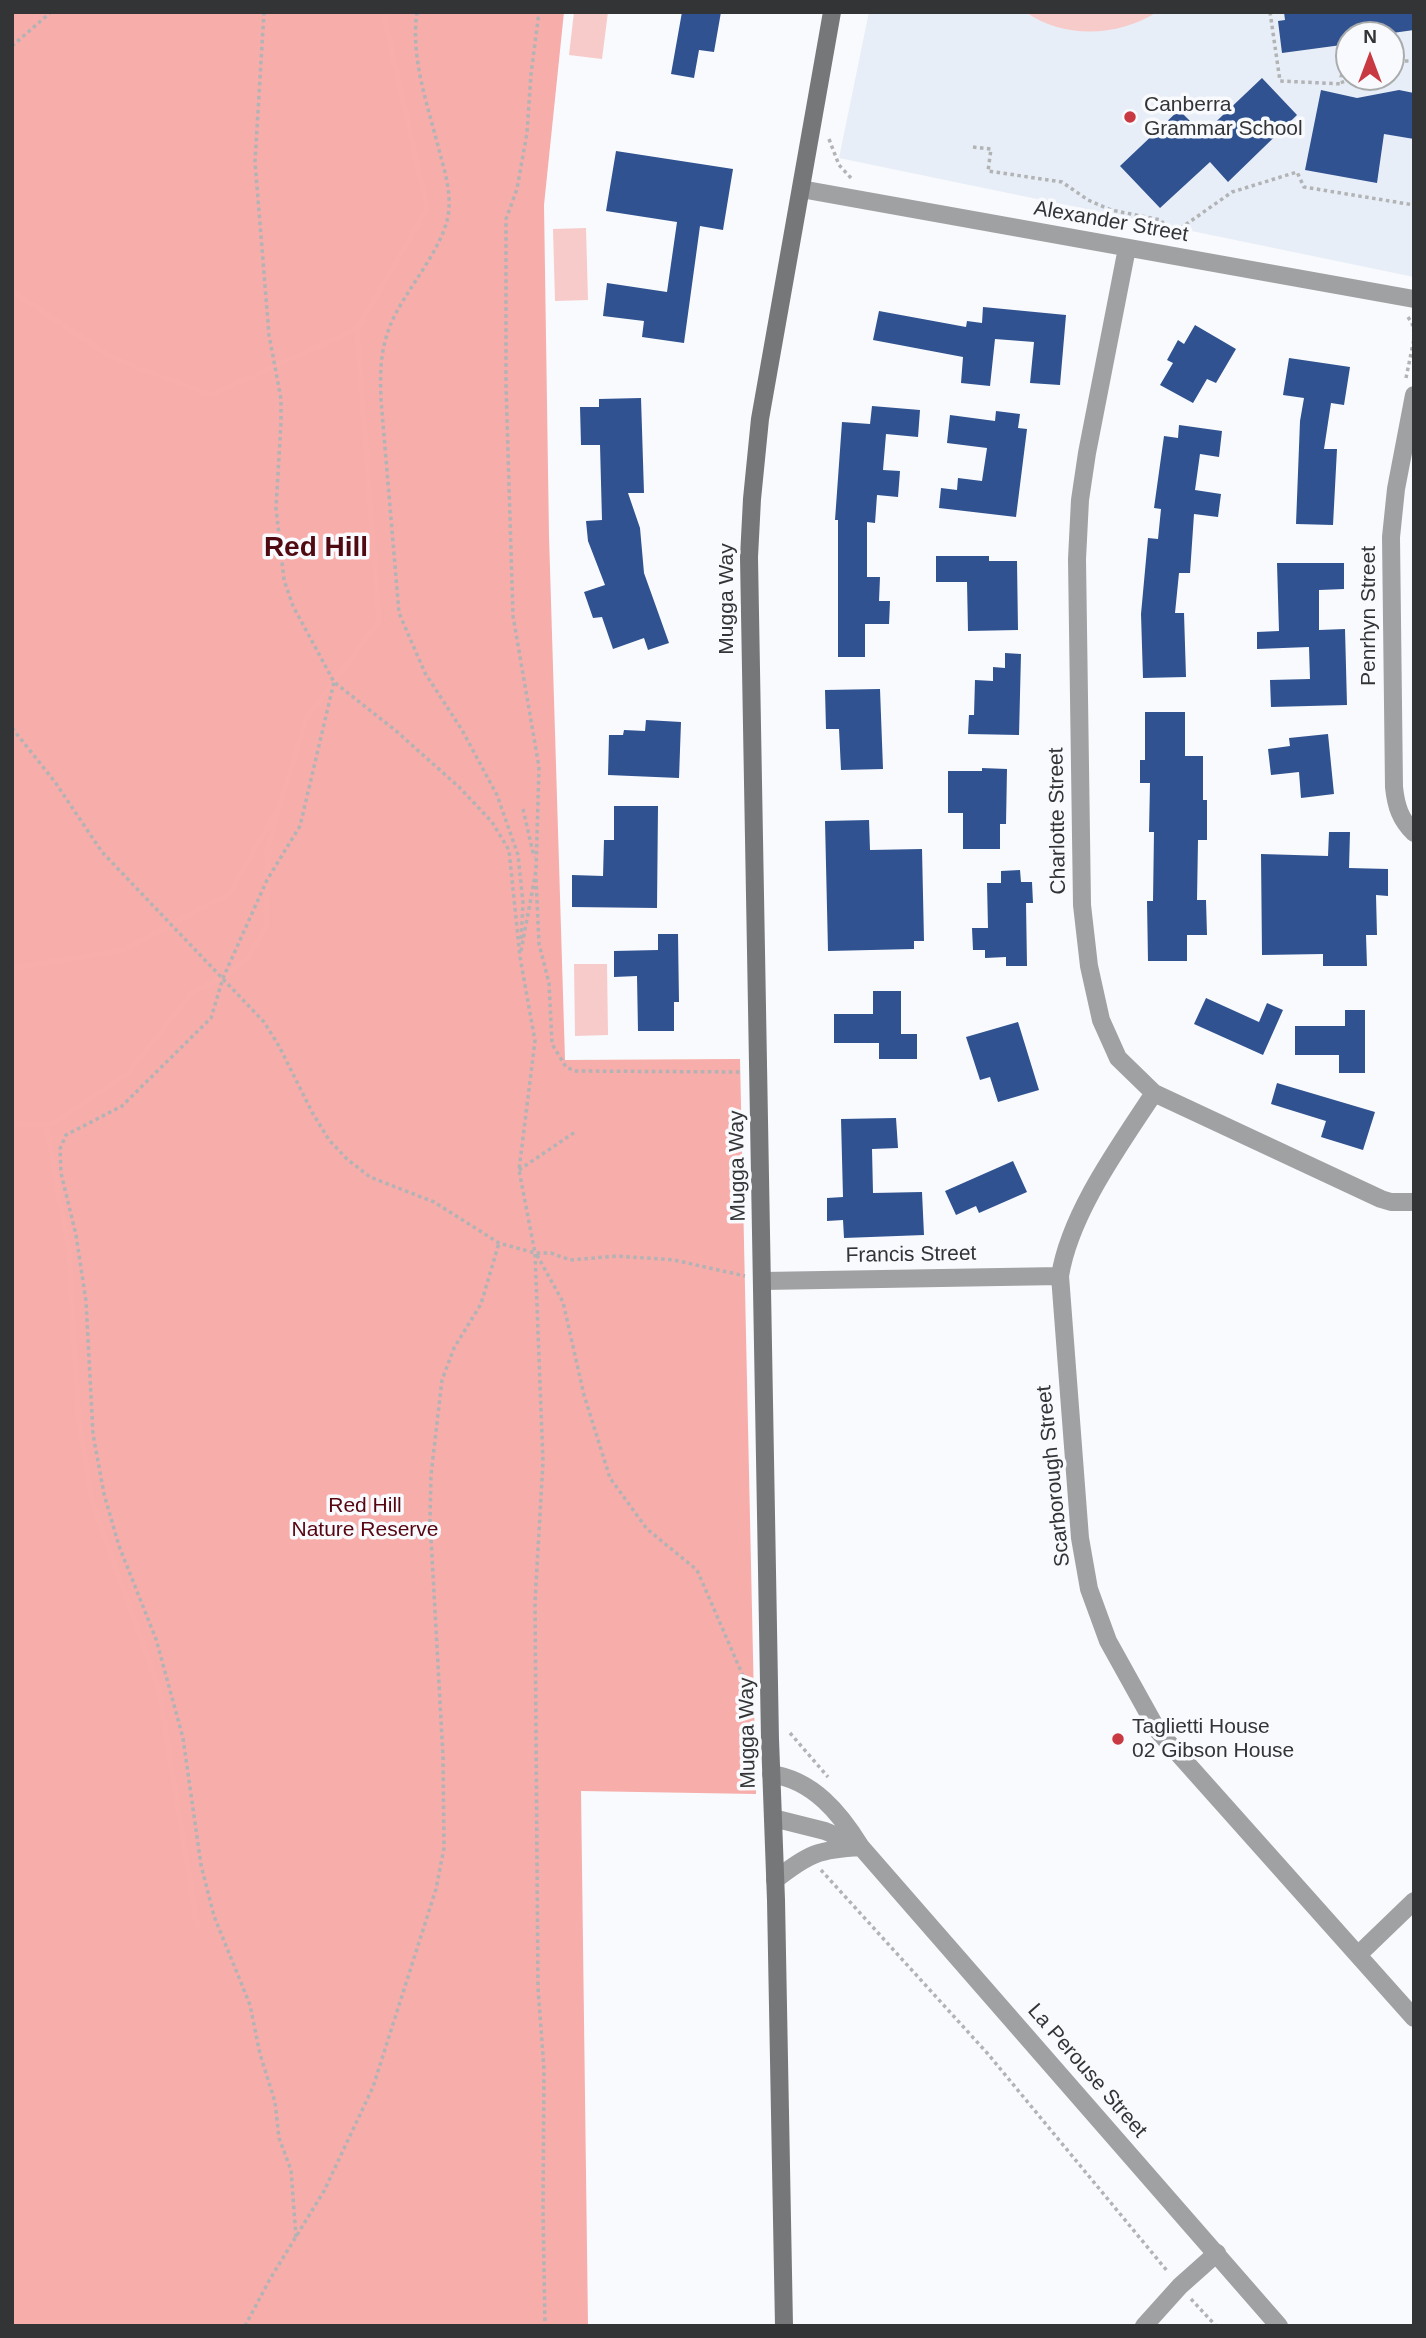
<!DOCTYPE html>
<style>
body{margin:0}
#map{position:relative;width:1426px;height:2338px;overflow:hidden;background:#f8fafd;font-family:Helvetica,sans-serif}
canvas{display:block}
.frame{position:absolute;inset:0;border:14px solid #333435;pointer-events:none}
.north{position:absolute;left:1335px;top:21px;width:70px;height:70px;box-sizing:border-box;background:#f8fafd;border:2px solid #a9abad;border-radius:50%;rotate:0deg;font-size:19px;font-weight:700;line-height:28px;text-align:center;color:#333435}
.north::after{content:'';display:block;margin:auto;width:24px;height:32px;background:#c93942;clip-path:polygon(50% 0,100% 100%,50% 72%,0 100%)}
</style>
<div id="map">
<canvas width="1426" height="2338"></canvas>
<div class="frame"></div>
<div class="north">N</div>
</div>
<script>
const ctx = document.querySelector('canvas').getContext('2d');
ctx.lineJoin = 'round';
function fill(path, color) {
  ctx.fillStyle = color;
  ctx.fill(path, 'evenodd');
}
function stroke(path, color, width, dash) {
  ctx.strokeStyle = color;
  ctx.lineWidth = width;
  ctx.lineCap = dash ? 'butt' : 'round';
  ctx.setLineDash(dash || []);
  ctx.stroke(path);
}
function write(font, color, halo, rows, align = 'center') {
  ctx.font = font + ' Helvetica,sans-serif';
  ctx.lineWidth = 7;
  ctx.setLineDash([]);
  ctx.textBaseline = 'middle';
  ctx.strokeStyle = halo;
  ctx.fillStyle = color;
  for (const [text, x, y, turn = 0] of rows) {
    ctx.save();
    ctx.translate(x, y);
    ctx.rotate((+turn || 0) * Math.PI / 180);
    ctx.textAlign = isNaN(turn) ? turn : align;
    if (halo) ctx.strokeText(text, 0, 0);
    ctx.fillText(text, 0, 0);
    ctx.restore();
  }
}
const built = new Path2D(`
 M869 12H1414V277L839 158ZM1349 35H1391V77H1349Z`);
const green = new Path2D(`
 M574 12H608L602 59 569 55Z
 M1026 12H1157C1118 37 1063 39 1026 12Z
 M586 228 588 300 555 301 553 229Z
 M574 964H607L608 1035 575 1036Z`);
const forest = new Path2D(`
 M12 12H564L544 205 549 536 565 1060 740 1059 756 1794 581 1791 588 2326H12Z`);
const stream = new Path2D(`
 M12 291 113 358 211 395 357 329 427 209 385 20 389 12
 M12 968 124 950 229 894 280 805 306 719 379 621 357 329
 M12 1124 46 1125 58 1121 129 1072 192 992 223 978 248 958 266 927 268 846 277 815
 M46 1125 69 1251 78 1412 92 1502 159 1689 197 1926`);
const building = new Path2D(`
 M682 12H721L714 52 699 50 694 78 671 74Z
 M1284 12H1414V30L1378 35H1349V44L1282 53 1278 21 1285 20Z
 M1262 78 1297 115 1228 182 1210 162 1160 208 1120 166 1179 110 1203 134Z
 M1321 90 1357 98 1399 90 1414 93V139L1384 134 1377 183 1305 170Z
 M616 151 733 169 723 230 700 226 684 343 642 337 644 321 603 316 607 283 667 292 677 222 606 211Z
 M983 307 1066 315 1060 385 1030 383 1034 342 995 339 990 386 961 383 963 357 873 340 879 311 966 327 967 321 982 323Z
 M1195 325 1236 349 1216 383 1207 379 1193 403 1160 385 1173 363 1167 360 1178 340 1184 344Z
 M1289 358 1350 367 1344 405 1331 403 1324 449H1337L1333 525 1296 524 1300 421 1304 398 1283 395Z
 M641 398 644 493H628L640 528 644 573 669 643 648 650 644 638 613 649 602 617 593 618 584 592 605 585 588 541 586 521 602 520 600 445H581L580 407H599V399Z
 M872 406 920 410 918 437 886 434 883 470 900 471 898 497 877 495 875 523 867 522V577H880L879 601H890L889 624H865V657H838V520H835L842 422 870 424Z
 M996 411 1020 414 1018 428 1027 429 1016 517 939 508 941 488 957 490 958 478 982 481 987 448 947 443 950 415 995 421Z
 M1179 425 1222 431 1219 457 1200 454 1195 490 1221 494 1218 517 1194 514 1190 573H1179L1175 613H1184L1186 677 1143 678 1141 614 1148 538 1158 539 1161 509 1154 508 1164 436 1178 438Z
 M936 556H989V561H1017L1018 630 968 631 967 582H936Z
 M1277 563H1344V589L1319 590V630L1345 629 1347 705 1271 707 1270 680 1310 679 1309 647 1257 649V632L1279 631Z
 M1005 653 1021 654 1019 735 968 734 969 715H974L975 680 993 681V667L1005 668Z
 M880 689 883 769 841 770 839 729H826L825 690Z
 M1145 712H1185V756H1203V800H1207V840H1198L1197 900H1206L1207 935H1187V961H1148L1147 901H1153L1154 832H1149L1150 783H1140V760H1145Z
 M646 720 681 722 679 778 608 775 609 735H623L624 730 645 731Z
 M1328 734 1334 794 1301 798 1299 772 1271 775 1268 749 1290 746 1289 738Z
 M982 768 1007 769 1006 824H1000V849H963V813H948V771H982Z
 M614 806H658L657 908 572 907V875L603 876 604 840H614Z
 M869 820 870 850 922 849 924 941H914V949L828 951 825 821Z
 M1329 832H1350L1349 868 1388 869V896L1376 895 1377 935H1366L1367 966H1323V954L1262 955 1261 854 1328 856Z
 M1020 870 1021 882H1032L1033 903H1026L1027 966H1006V957L985 958V950H973L972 928H988L987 883H1001V871Z
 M658 934H678L679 1002H674V1031H638L637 976 614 977V951L658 950Z
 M873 991H901V1034H917V1059H879V1043H834V1014H873Z
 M1206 998 1259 1022 1267 1003 1283 1010 1263 1055 1194 1024Z
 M1345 1010H1365V1073H1339V1055H1295V1026H1345Z
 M1018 1022 1039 1090 998 1102 990 1077 980 1080 966 1037Z
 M1277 1083 1375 1112 1363 1150 1321 1137 1326 1121 1271 1104Z
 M896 1118 898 1148 872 1149 873 1193 922 1192 924 1235 844 1238 843 1220 827 1221V1198L843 1197 841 1119Z
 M1013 1161 1027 1192 979 1213 976 1206 956 1215 945 1191Z`);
const path = new Path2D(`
 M264 12 255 162 269 335 281 399V423L276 508 284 580 293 606 334 682 395 730 459 787 492 822 509 850 520 957 535 1041 519 1170 535 1253 543 1462 535 1602 538 1988 544 2069 543 2210 545 2326
 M417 12C410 60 429 108 440 154 445 171 450 190 449 207 448 245 404 290 390 326 380 351 380 374 381 400L399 613 425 673 462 730 497 795 518 855 523 903 521 941
 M1270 12 1280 81 1343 84 1341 77 1349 54
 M12 46 51 12
 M1391 61H1414
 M829 139 839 165 851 178
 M973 147 991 149 988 171 1062 182 1088 200 1111 210 1161 220 1171 235 1232 192 1297 172 1304 187 1414 205
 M1408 317 1412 323 1414 332
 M1406 378 1414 339
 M12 728 55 782 102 852 264 1022 279 1046 312 1112 329 1140 347 1159 370 1177 434 1202 499 1243 535 1253H551L570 1260 617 1256 674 1260 745 1276
 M523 809 534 857
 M536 879 539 944 549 983 552 1044 566 1067 575 1071 742 1072
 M521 951 536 871 539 767 513 616 506 385V219L517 189 527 133 531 74 539 12
 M519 1170 575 1132
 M537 1255 563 1302 584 1395 610 1478 647 1529 697 1570 750 1692
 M790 1733 828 1777
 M821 1870 988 2054 1168 2272
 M296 2237 291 2170 279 2138 275 2102 260 2054 250 2005 214 1916 201 1865 183 1738 156 1639 119 1546 104 1494 93 1434 86 1301 76 1235 61 1173 60 1149 66 1135 122 1106 211 1018 223 978 267 880 300 826 334 682
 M1191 2299 1216 2326
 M245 2326 270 2279 324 2191 373 2087 436 1889 444 1848 443 1756 430 1520 431 1475 442 1380 454 1348 481 1304 499 1243`);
const minor = new Path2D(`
 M801 189 1414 299
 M1127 248 1087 453 1080 500 1077 559 1082 905 1089 966 1101 1020 1118 1058 1154 1093 1381 1199 1391 1202H1414
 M1414 395 1396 489 1391 537 1394 787C1396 806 1400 819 1414 833
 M1154 1093C1120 1145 1070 1213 1060 1276L1080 1538 1089 1589 1108 1641 1158 1731 1414 2018
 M763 1281 1060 1276
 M1359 1954 1414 1901
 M1144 2326 1180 2286 1217 2253`);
const tertiary = new Path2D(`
 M771 1774C813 1780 840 1813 861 1847L1279 2326
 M773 1818 825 1831 858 1845
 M775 1880C808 1854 819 1849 861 1847`);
const secondary = new Path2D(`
 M784 2326 776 1900 770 1739 749 557 752 499 760 419 832 12`);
const markers = [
 [1130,117,7,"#c93942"],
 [1118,1739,7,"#c93942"]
];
const poiNames = [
 ["Canberra",1144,105],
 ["Grammar School",1144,129],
 ["Taglietti House",1132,1727],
 ["02 Gibson House",1132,1751]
];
const streetNames = [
 ["Alexander Street",1111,222,10],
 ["Mugga Way",727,599,-90],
 ["Penrhyn Street",1369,616,-90],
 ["Charlotte Street",1058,821,-91],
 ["Mugga Way",738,1166,-91],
 ["Francis Street",911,1255,-1],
 ["Scarborough Street",1054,1476,-96],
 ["Mugga Way",748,1733,-91],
 ["La Perouse Street",1087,2071,49]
];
const parkNames = [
 ["Red Hill",365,1506],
 ["Nature Reserve",365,1530]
];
const districtNames = [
 ["Red Hill",316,548]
];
fill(built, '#e8eef7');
fill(green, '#f7cbc9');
fill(forest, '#f7adaa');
stroke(stream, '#f8aeab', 6);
fill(building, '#305290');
stroke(path, '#b1b3b5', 3.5, [3.5, 3.5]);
stroke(minor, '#a0a1a2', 18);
stroke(tertiary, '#a0a1a2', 18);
stroke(secondary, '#767778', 18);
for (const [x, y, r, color] of markers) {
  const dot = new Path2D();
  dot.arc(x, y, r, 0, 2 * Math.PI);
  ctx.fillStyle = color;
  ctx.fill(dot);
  stroke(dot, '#f8fafd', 2.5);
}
write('21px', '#333435', '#f8fafd', poiNames, 'left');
write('21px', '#333435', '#f8fafd', streetNames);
write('21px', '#570510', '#f8fafd', parkNames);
write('bold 28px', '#500a11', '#f8fafd', districtNames);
</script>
